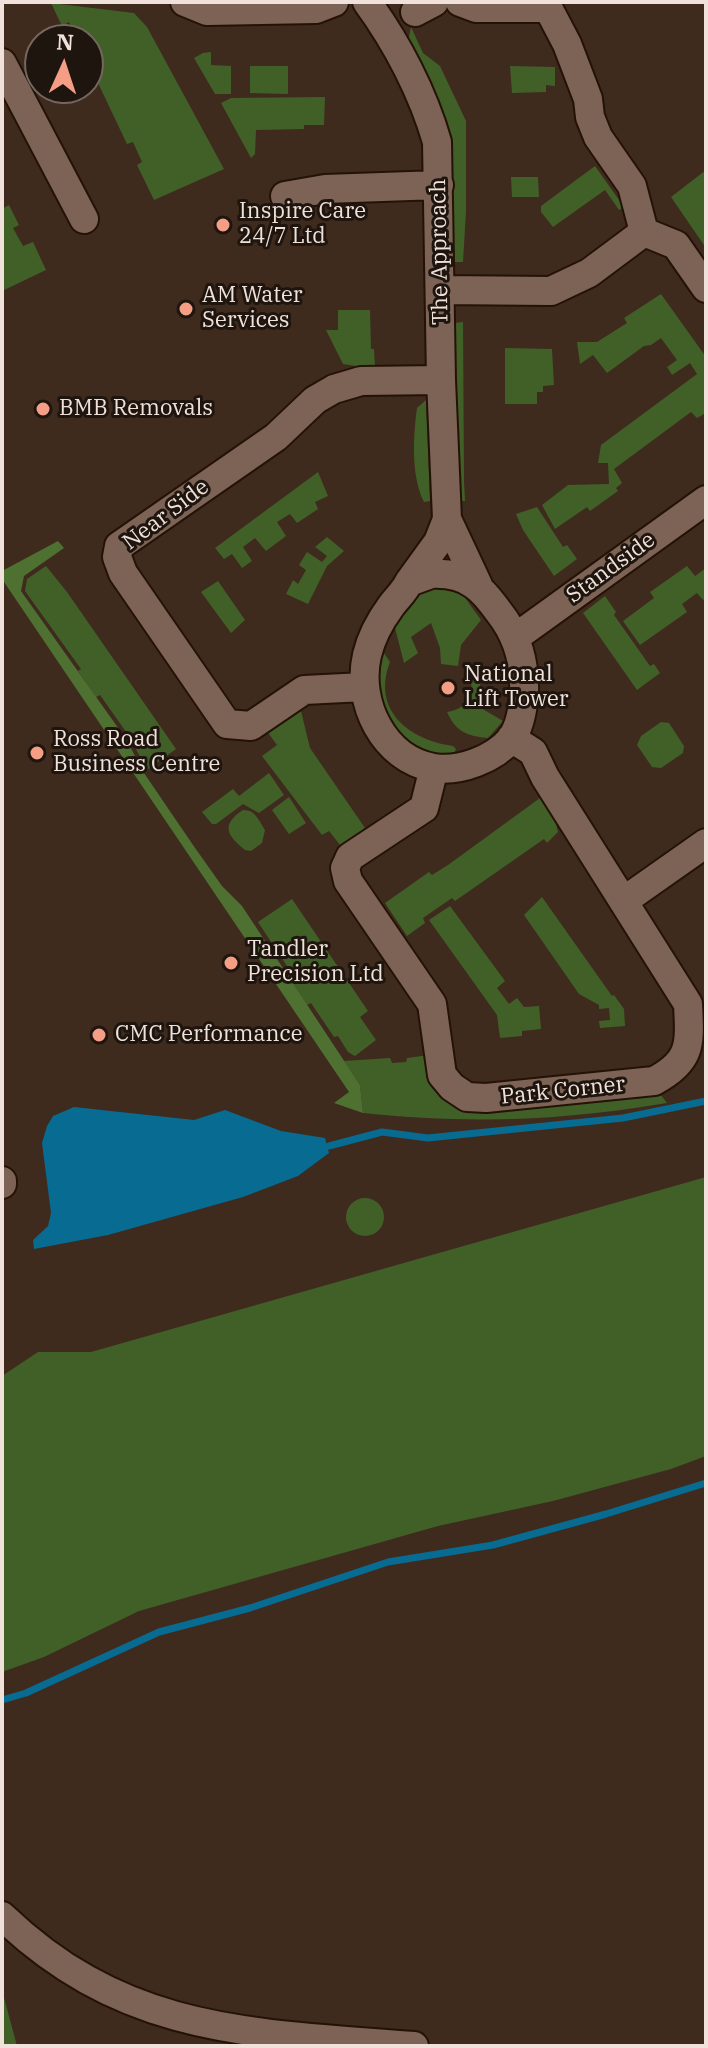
<!DOCTYPE html>
<style>
body{margin:0}
#map{position:relative;width:708px;height:2048px;overflow:hidden;background:#3f2a1e;font-family:"IBM Plex Serif",serif}
canvas{display:block}
.frame{position:absolute;inset:0;border:4px solid #f0e2da;pointer-events:none}
.north{position:absolute;left:24px;top:24px;width:80px;height:80px;box-sizing:border-box;background:#1f150f;border:2px solid #736760;border-radius:50%;rotate:3deg;font-size:22px;font-weight:700;line-height:32px;text-align:center;color:#f0e2da}
.north::after{content:'';display:block;margin:auto;width:28px;height:36px;background:#f49e86;clip-path:polygon(50% 0,100% 100%,50% 72%,0 100%)}
</style>
<div id="map">
<canvas width="708" height="2048"></canvas>
<div class="frame"></div>
<div class="north">N</div>
</div>
<script>
const ctx = document.querySelector('canvas').getContext('2d');
ctx.lineJoin = 'round';
function fill(path, color) {
  ctx.fillStyle = color;
  ctx.fill(path, 'evenodd');
}
function stroke(path, color, width, dash) {
  ctx.strokeStyle = color;
  ctx.lineWidth = width;
  ctx.lineCap = dash ? 'butt' : 'round';
  ctx.setLineDash(dash || []);
  ctx.stroke(path);
}
function write(font, color, halo, rows, align = 'center') {
  ctx.font = font + ' "IBM Plex Serif",serif';
  ctx.lineWidth = 6;
  ctx.setLineDash([]);
  ctx.textBaseline = 'middle';
  ctx.strokeStyle = halo;
  ctx.fillStyle = color;
  for (const [text, x, y, turn = 0] of rows) {
    ctx.save();
    ctx.translate(x, y);
    ctx.rotate((+turn || 0) * Math.PI / 180);
    ctx.textAlign = isNaN(turn) ? turn : align;
    if (halo) ctx.strokeText(text, 0, 0);
    ctx.fillText(text, 0, 0);
    ctx.restore();
  }
}
const green = new Path2D(`
 M51 3 134 13 147 27 224 169 154 200 137 165 142 162 133 142 127 144 88 62V40H77L69 22 62 26Z
 M411 27 423 53 440 66 466 121V211L463 262H451L452 176 449 127 408 42Z
 M211 52V65L231 66V94H215L194 58 203 53Z
 M250 66H288V94L250 93Z
 M510 66 555 67V86L546 85V92L512 93Z
 M325 97 324 125H304V129L256 130 255 154 251 158 221 103 231 98Z
 M595 166 624 207 619 210 605 190 553 227 541 212V206Z
 M706 170V248L671 197Z
 M511 177H538L539 197H512Z
 M9 205 19 225 13 228 23 246 33 242 46 270 2 291V209Z
 M661 294 706 357V413L697 418 691 412 614 469 622 483 616 488 618 491 590 511 587 507 555 529 542 505 568 485 609 484 608 463H598L601 445 697 374 690 363 672 375 667 367 677 360 661 338 651 345 644 346 607 373 593 355 580 364 577 342H597L627 323 624 318Z
 M338 310H370L371 349H374L375 368 356 369V366L343 364 326 330H338Z
 M463 322 464 482 465 501H457L455 323Z
 M505 348 552 349 554 385 543 386V392H537V404H505Z
 M426 400 430 501 424 502C411 476 413 437 417 408Z
 M318 472 328 496 315 502 318 509 297 523 290 514 277 522 286 536 266 551 255 538 243 547 252 561 242 568 232 554 224 559 215 548Z
 M537 507 563 547 567 545 577 559 554 576 523 530 516 514Z
 M327 537 344 551 327 566 308 604 286 594 293 580 298 584 306 570 299 565 307 552 322 562 327 556 315 547Z
 M46 566 67 592 176 749 147 770 129 736 100 695 96 697 78 671 81 669 25 591 27 579Z
 M687 566 695 576 706 568V598L703 600 697 593 682 604 687 612 640 645 623 621 654 598 650 592Z
 M218 581 245 620 231 633 201 592Z
 M432 584 461 592 481 620 461 645 458 666 441 664 440 648 431 623 411 637 418 653 404 663 393 620 414 595Z
 M605 596 616 612 614 615 650 666 654 664 660 673 637 690 583 613Z
 M380 647 390 662C371 711 410 740 453 746L456 749 454 754H430L418 750 397 737 375 691Z
 M477 670 480 680 481 708 503 721 488 738C467 736 456 732 447 712 468 709 477 693 468 674Z
 M300 707 310 748 365 828 340 845 329 831 322 835 262 756 277 745 266 730Z
 M661 722 669 723 684 746 683 753 661 768 652 767 637 745 641 736Z
 M269 773 284 795 259 813 243 804 216 824H212L202 812 233 789 239 796Z
 M289 797 306 823 289 834 272 810Z
 M540 798 555 820 558 832 547 843 544 839 455 901 452 898 423 918 425 923 407 936 385 903 429 872 432 875 448 865Z
 M243 810C256 810 259 821 265 830L262 843 251 851 245 850C225 834 222 824 243 810Z
 M542 897 612 996 614 995 624 1009 625 1026 600 1028 599 1021 610 1020 609 1008 599 1009V1005L579 994 524 915Z
 M292 899 368 1011 360 1017 376 1040 355 1056 348 1052 338 1036 334 1037 311 1003 307 1005 286 973 289 969 258 922Z
 M450 906 505 981 497 988 509 1004 517 998 524 1007 539 1006 541 1029 522 1031V1036L500 1038 497 1015 429 920Z
 M429 1055 438 1085 656 1089 667 1103C561 1121 469 1124 363 1113L360 1085 344 1061 390 1058 392 1063 406 1062 407 1058Z
 M706 1177V1456L671 1469 553 1501 438 1526 139 1611 44 1657 2 1672V1376L38 1352H91Z
 M346 1217a19 19 0 1 1 38 0a19 19 0 1 1-38 0Z
 M2 1990 17 2046H2Z`);
const forest = new Path2D(`
 M58 541 64 548 24 576 21 591 126 739 144 773 193 845 222 886 242 906 360 1085 363 1113 334 1103 349 1092 2 579V571Z`);
const water = new Path2D(`
 M74 1107 194 1120 225 1110 281 1131 325 1138 329 1153 298 1176 243 1197 108 1235 34 1249 33 1240 48 1226 51 1213 42 1143 47 1126 53 1116Z`);
const stream = new Path2D(`
 M329 1146 382 1132 428 1138 623 1118 706 1101
 M2 1700 26 1693 159 1632 250 1608 388 1562 493 1545 606 1514 706 1483`);
const minor = new Path2D(`
 M185 2 207 11 316 9 334 2
 M367 2C397 43 423 93 437 142L441 380 447 519 478 585
 M460 2 476 8H548
 M545 2 567 44 588 99 590 117 598 137 632 186 644 232
 M415 12 434 2
 M2 63 84 219
 M285 196 325 189 439 185
 M441 290 551 291 589 273 644 232 676 245 706 288
 M431 574C470 572 483 590 504 619 519 641 525 666 524 693 523 708 520 727 511 739 494 759 460 772 434 768 383 759 356 702 367 655 371 638 380 621 391 606 397 598 404 592 409 582Z
 M409 582 438 542 447 519
 M516 637 706 500
 M364 687 304 690 251 726 227 724 123 573 117 557 119 546 276 437 315 400 334 389 361 381 441 380
 M434 768 424 808 350 857 345 868 348 881 432 1004 442 1075 452 1087 467 1097 486 1098 654 1081C692 1061 690 1044 688 1004L545 777 533 752 511 738
 M625 900 706 843
 M2 1181V1184
 M2 1916C126 2035 254 2033 414 2046`);
const markers = [
 [223,225,8,"#f49e86"],
 [186,309,8,"#f49e86"],
 [43,409,8,"#f49e86"],
 [448,688,8,"#f49e86"],
 [37,753,8,"#f49e86"],
 [231,963,8,"#f49e86"],
 [99,1035,8,"#f49e86"]
];
const poiNames = [
 ["Inspire Care",239,212],
 ["24/7 Ltd",239,237],
 ["AM Water",202,296],
 ["Services",202,321],
 ["BMB Removals",59,409],
 ["National",464,675],
 ["Lift Tower",464,700],
 ["Ross Road",53,740],
 ["Business Centre",53,765],
 ["Tandler",247,950],
 ["Precision Ltd",247,975],
 ["CMC Performance",115,1035]
];
const streetNames = [
 ["The Approach",440,252,-91],
 ["Near Side",166,515,-37],
 ["Standside",611,568,-36],
 ["Park Corner",563,1091,-6]
];
fill(green, '#416028');
fill(forest, '#4e7131');
fill(water, '#076b92');
stroke(stream, '#076b92', 7);
stroke(minor, '#251207', 32);
stroke(minor, '#7c6355', 28);
for (const [x, y, r, color] of markers) {
  const dot = new Path2D();
  dot.arc(x, y, r, 0, 2 * Math.PI);
  ctx.fillStyle = color;
  ctx.fill(dot);
  stroke(dot, '#1f150f', 3);
}
write('22px', '#f0e2da', '#1f150f', poiNames, 'left');
write('22px', '#f0e2da', '#1f150f', streetNames);
</script>
